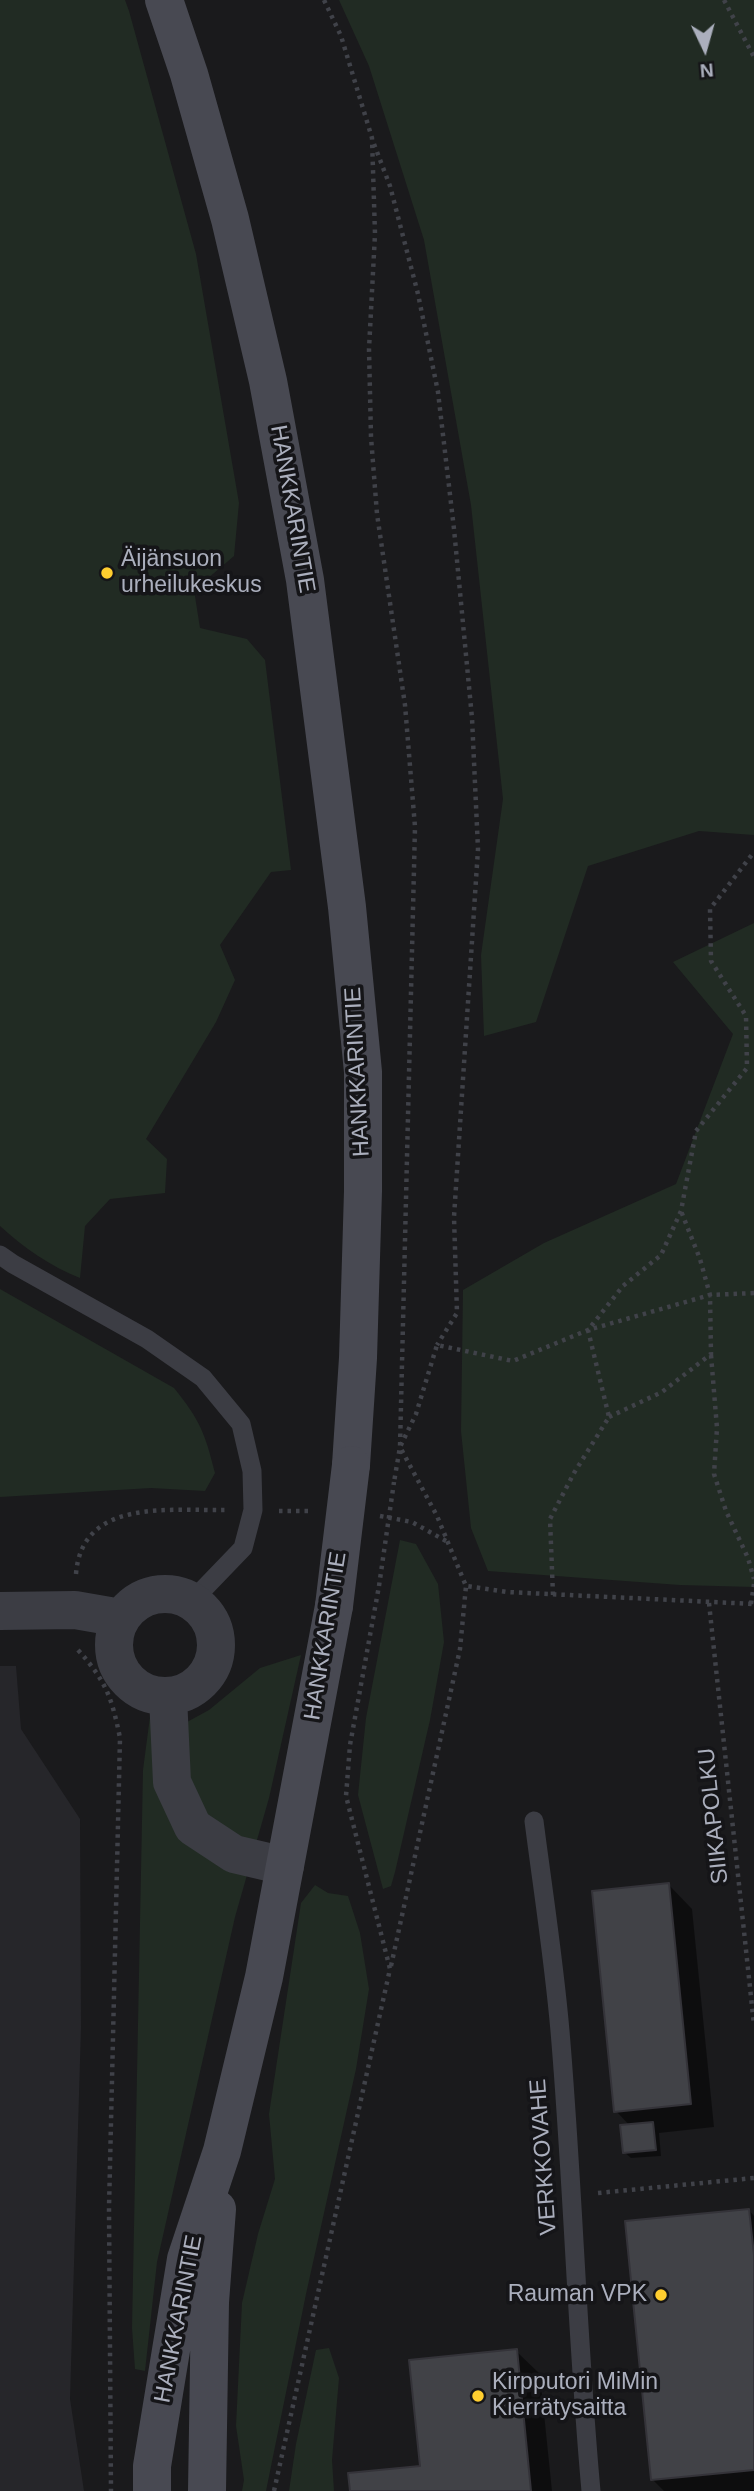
<!DOCTYPE html>
<meta charset="utf-8">
<style>
body{margin:0}
#map{position:relative;width:754px;height:2491px;overflow:hidden;background:#1a1a1c;font-family:Helvetica,sans-serif}
canvas{display:block}
.north{position:absolute;left:670px;top:14px;width:70px;height:70px;-webkit-text-stroke:5px #151518;paint-order:stroke;rotate:175deg;font-size:19px;font-weight:700;line-height:28px;text-align:center;color:#abafbd}
.north::after{content:'';display:block;margin:auto;width:24px;height:32px;background:#abafbd;clip-path:polygon(50% 0,100% 100%,50% 72%,0 100%)}
</style>
<div id="map">
<canvas width="754" height="2491"></canvas>
<div class="north">N</div>
</div>
<script>
const ctx = document.querySelector('canvas').getContext('2d');
ctx.lineJoin = 'round';
function fill(path, color) {
  ctx.fillStyle = color;
  ctx.fill(path, 'evenodd');
}
function stroke(path, color, width, dash) {
  ctx.strokeStyle = color;
  ctx.lineWidth = width;
  ctx.lineCap = dash ? 'butt' : 'round';
  ctx.setLineDash(dash || []);
  ctx.stroke(path);
}
function write(font, color, halo, rows, align = 'center') {
  ctx.font = font + ' Helvetica,sans-serif';
  ctx.lineWidth = 7;
  ctx.setLineDash([]);
  ctx.textBaseline = 'middle';
  ctx.strokeStyle = halo;
  ctx.fillStyle = color;
  for (const [text, x, y, turn = 0] of rows) {
    ctx.save();
    ctx.translate(x, y);
    ctx.rotate((+turn || 0) * Math.PI / 180);
    ctx.textAlign = isNaN(turn) ? turn : align;
    if (halo) ctx.strokeText(text, 0, 0);
    ctx.fillText(text, 0, 0);
    ctx.restore();
  }
}
const built = new Path2D(`
 M0 1666H16L21 1729 80 1819 81 2027 70 2399 84 2491H0Z`);
const green = new Path2D(`
 M0 0H125L129 11 196 254 239 503 234 556 194 590 200 628 247 639 265 660 291 870 271 872 220 945 235 980 216 1022 146 1139 167 1159 165 1193 110 1199 85 1226 80 1278C50 1266 24 1248 0 1226Z
 M339 0H754V835L699 831 588 866 536 1022 484 1036 481 955 503 799 471 505 424 240 369 66Z
 M754 923V1587L680 1585 488 1571 471 1528 461 1431 463 1290 544 1243 676 1184 733 1034 673 962Z
 M0 1289 174 1388C200 1420 205 1433 215 1473L205 1491 151 1488 0 1497Z
 M400 1540 416 1544 438 1584 444 1642 430 1720 395 1872 391 1886 383 1889 358 1795 366 1718Z
 M301 1655 269 1798 235 1917 157 2262 145 2371 135 2369 132 2328 143 1770 151 1709 176 1728 209 1710 260 1668Z
 M315 1885 328 1893 348 1896 360 1933 369 1989 356 2069 306 2294 266 2491H242L244 2480 236 2426 242 2303 258 2234 275 2179 269 2114 301 1903Z
 M329 2348 339 2378 332 2460 334 2491H289L296 2444 316 2350Z`);
const shadow = new Path2D(`
 M669 1885 692 1909 714 2127 659 2133 661 2156 631 2158 624 2152 630 2126 616 2111Z
 M749 2210 754 2216V2491H664L652 2479Z
 M516 2351 540 2374 552 2491H352L422 2468Z`);
const building = new Path2D(`
 M669 1883 691 2104 614 2112 592 1891Z
 M653 2122 656 2150 623 2153 620 2125Z
 M749 2209 754 2255V2470L651 2480 625 2221Z
 M517 2349 531 2491H350L348 2473 420 2466 409 2360Z`);
const path = new Path2D(`
 M324 0 341 36 372 138 375 234 369 349 371 437 377 514 405 705 415 827 400 1447 394 1482
 M724 0 754 57
 M374 144 390 186 418 294 438 392 454 529 472 718 478 849 454 1217 457 1313 437 1345
 M754 1293 710 1295 588 1330 513 1361 437 1345 416 1414 400 1447 437 1516 466 1586 507 1592 754 1604
 M711 1355 717 1428 714 1474 726 1511 748 1558 754 1579
 M609 1417 662 1392 711 1354 710 1295 700 1259 681 1211
 M279 1511H309
 M380 1516 412 1522 446 1541
 M76 1574C82 1498 169 1511 225 1510
 M553 1595 550 1519 574 1473 609 1417 588 1330 623 1286 661 1255 681 1211 696 1131 747 1068 746 1016 711 961 710 909 754 852
 M709 1603 754 2025
 M751 1604 754 1584
 M78 1650C106 1681 112 1698 120 1738L109 2208 111 2491
 M391 1966 460 1649 466 1586
 M598 2193 754 2178
 M274 2491 390 1969 346 1796 350 1745 379 1586`);
const service = new Path2D(`
 M0 1255 13 1264 147 1339 203 1378 241 1424 252 1471 253 1510 243 1548 192 1601
 M534 1821C543 1891 554 1961 560 2031 573 2184 577 2338 591 2491`);
const minor = new Path2D(`
 M114 1645a51 51 0 1 1 102 0a51 51 0 1 1-102 0Z
 M0 1611 75 1610 121 1618
 M168 1697 172 1782 193 1827 234 1854 285 1866`);
const secondary = new Path2D(`
 M164 0 189 74 230 219 268 381 305 580 347 907 363 1072V1191L358 1358 351 1465
 M152 2491V2466L186 2259 222 2151 264 1977 334 1606
 M207 2491 210 2302 217 2209`);
const pathBridge = new Path2D(`
 M379 1586 394 1482`);
const secondaryBridge = new Path2D(`
 M334 1606 351 1465`);
const markers = [
 [107,573,7,"#ffce2f"],
 [661,2295,7,"#ffce2f"],
 [478,2396,7,"#ffce2f"]
];
const streetNames = [
 ["HANKKARINTIE",292,509,80],
 ["HANKKARINTIE",358,1072,-93],
 ["HANKKARINTIE",326,1636,-81],
 ["SIIKAPOLKU",714,1816,-96],
 ["VERKKOVAHE",544,2157,-94],
 ["HANKKARINTIE",179,2319,-79]
];
const poiNames = [
 ["Äijänsuon",121,560],
 ["urheilukeskus",121,586],
 ["Rauman VPK",647,2295,"right"],
 ["Kirpputori MiMin",492,2383],
 ["Kierrätysaitta",492,2409]
];
fill(built, '#26262a');
fill(green, '#212b23');
fill(shadow, '#0007');
fill(building, '#414247');
stroke(building, '#343339', 2);
stroke(path, '#404249', 4.5, [3.5, 5]);
stroke(service, '#3c3d44', 19);
stroke(minor, '#3c3d44', 38);
stroke(secondary, '#484952', 38);
stroke(pathBridge, '#404249', 4.5, [3.5, 5]);
stroke(secondaryBridge, '#484952', 38);
for (const [x, y, r, color] of markers) {
  const dot = new Path2D();
  dot.arc(x, y, r, 0, 2 * Math.PI);
  ctx.fillStyle = color;
  ctx.fill(dot);
  stroke(dot, '#151518', 2.5);
}
write('23px', '#abafbd', '#151518', streetNames);
write('23px', '#abafbd', '#151518', poiNames, 'left');
</script>
